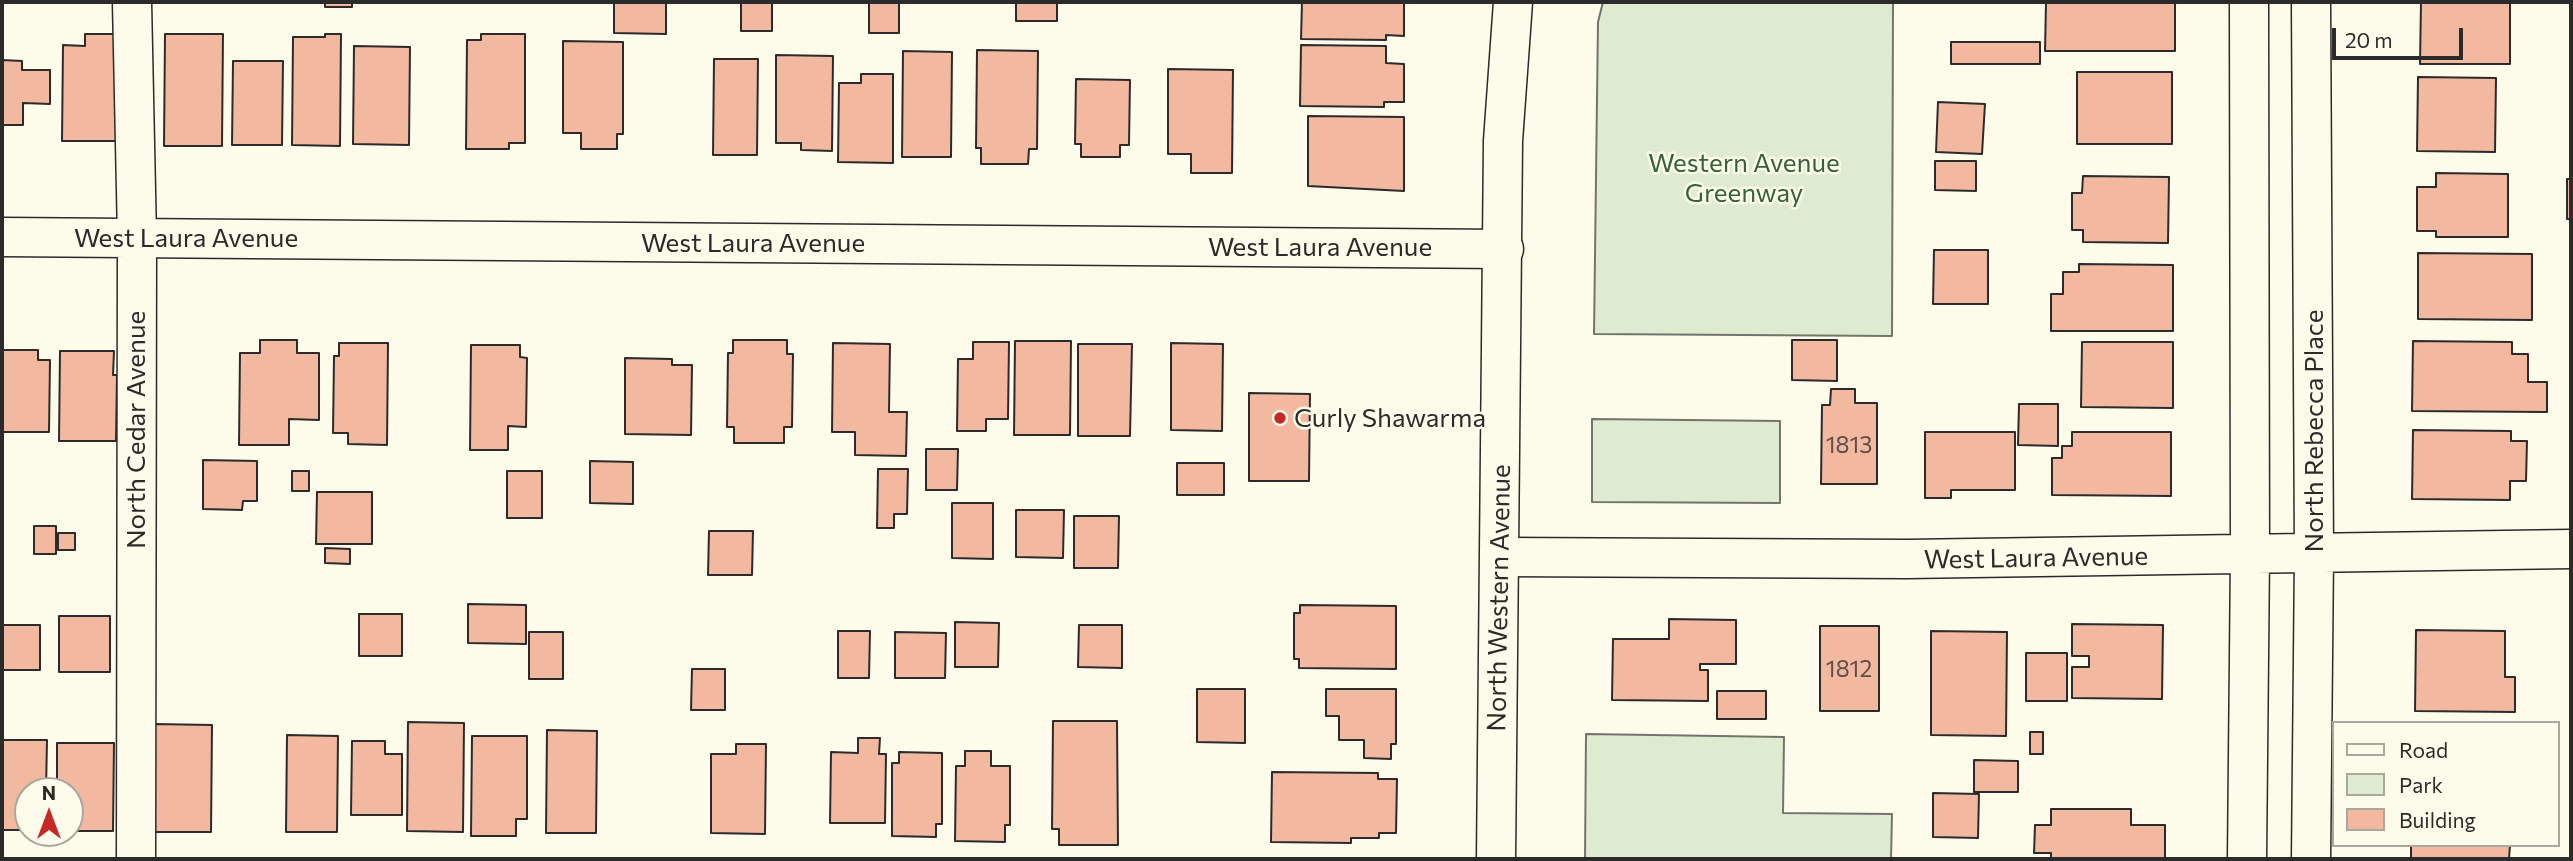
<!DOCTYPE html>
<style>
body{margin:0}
#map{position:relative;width:2573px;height:861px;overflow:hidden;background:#fdfbea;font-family:Commissioner,sans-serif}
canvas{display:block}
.frame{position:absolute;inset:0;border:4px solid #2b2b2b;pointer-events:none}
.legend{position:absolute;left:2332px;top:721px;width:228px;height:126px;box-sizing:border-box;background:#fdfbea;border:2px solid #a9a89e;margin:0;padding:9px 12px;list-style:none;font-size:21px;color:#2b2b2b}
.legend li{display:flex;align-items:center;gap:14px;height:35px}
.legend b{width:35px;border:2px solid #a9a89e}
.north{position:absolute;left:14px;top:777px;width:70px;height:70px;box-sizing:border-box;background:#fdfbea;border:2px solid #a9a89e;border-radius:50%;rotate:0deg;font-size:19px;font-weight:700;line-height:28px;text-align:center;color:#2b2b2b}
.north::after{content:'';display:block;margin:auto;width:24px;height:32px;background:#c62828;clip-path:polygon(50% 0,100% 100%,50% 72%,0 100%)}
.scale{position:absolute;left:2332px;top:28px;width:131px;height:32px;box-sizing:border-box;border:4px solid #2b2b2b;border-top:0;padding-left:9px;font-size:21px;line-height:24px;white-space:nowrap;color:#2b2b2b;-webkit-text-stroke:5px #fdfbea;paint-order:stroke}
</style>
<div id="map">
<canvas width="2573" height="861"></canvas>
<div class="frame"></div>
<ul class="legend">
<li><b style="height:9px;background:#fdfbea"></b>Road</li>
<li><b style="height:19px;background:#deebd1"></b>Park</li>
<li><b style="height:19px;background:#f2b8a0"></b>Building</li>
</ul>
<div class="north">N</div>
<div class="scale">20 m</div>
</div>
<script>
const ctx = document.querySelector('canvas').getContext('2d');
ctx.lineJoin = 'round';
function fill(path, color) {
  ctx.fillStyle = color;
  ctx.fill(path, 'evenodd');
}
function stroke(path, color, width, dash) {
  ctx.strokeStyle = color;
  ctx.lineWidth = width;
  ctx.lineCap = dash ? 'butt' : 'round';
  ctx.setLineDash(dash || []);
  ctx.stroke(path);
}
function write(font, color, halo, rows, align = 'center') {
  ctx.font = font + ' Commissioner,sans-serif';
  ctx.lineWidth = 5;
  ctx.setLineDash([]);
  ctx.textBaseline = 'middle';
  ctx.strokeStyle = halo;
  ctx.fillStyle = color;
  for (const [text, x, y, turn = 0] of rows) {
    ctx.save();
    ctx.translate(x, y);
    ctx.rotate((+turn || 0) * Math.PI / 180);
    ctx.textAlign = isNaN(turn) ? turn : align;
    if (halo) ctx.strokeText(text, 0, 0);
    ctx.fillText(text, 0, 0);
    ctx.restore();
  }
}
const green = new Path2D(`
 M1603 2H1893L1892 336 1594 334 1598 22Z
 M1592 419 1780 421V503L1592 502Z
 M1586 734 1784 737 1783 813 1892 814 1891 859H1585Z`);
const building = new Path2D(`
 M325 2H352V7H325Z
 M614 2H666V34L614 33Z
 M741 2H772V31H741Z
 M869 2H899V33H869Z
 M1016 2H1057V21H1016Z
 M1302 2H1404V36L1386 35V40L1301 39Z
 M2046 2H2175V51H2045Z
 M2421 2H2510V64H2420Z
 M85 34H120L119 141H62L63 45 85 46Z
 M165 34H223L222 146H164Z
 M325 34H341L340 146 292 145 293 37H325Z
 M481 34H525V143H509V149H466L467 40H481Z
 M563 41 623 42V134H617V149H581V133H563Z
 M1951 42H2040V64H1951Z
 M1301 45 1386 46V63L1404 64V102H1384V107L1300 106Z
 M354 46 410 47 409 145 353 144Z
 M977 50 1038 51 1037 149H1029L1028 164H981V148H976Z
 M903 51 952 52 951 157H902Z
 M776 55 833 56 832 151 801 150V143H776Z
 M714 59H758L757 155H713Z
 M2 60 22 61V70H50V104L23 103V125H2Z
 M233 61H283L282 145H232Z
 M1168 69 1233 70 1232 173H1191V154H1168Z
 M2077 72H2172V144H2077Z
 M861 74H893V163L838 162 839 83H861Z
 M2418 77 2496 78 2495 152 2417 151Z
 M1076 79 1130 80 1129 145H1120V157H1081V144H1075Z
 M1938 102 1985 104 1982 154 1936 152Z
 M1308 116 1404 117V191L1308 186Z
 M1935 161H1976V191L1935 190Z
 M2436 173 2508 174V237H2436V231H2417V187H2436Z
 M2083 176 2169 177 2168 243 2083 242V230H2072V193H2082Z
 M2567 179H2571V219H2567Z
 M1934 250H1988V304H1933Z
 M2418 253 2532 254V320L2418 319Z
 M2079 264 2173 265V331H2051V294H2063V272H2079Z
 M260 340H297V353H319V420L289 419V445H239L240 353H260Z
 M733 340H787V354H793L792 427H784V443H734V427H727L728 353H733Z
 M1792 340H1837V381L1792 380Z
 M1015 341H1071L1070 435H1014Z
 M2413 341 2512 342V354H2528V382H2547V412L2412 411Z
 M973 342H1009L1008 419H986V431H957L958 359H973Z
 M2082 342H2173V408L2081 407Z
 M339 343H388L387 445 348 444V433H333L334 356H339Z
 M833 343 890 344 889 412H907L906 456 855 455V432H832Z
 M1171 343 1223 344 1222 431 1171 430Z
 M1078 344H1132L1130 436H1078Z
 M471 345H520V357L527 358 526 427 508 426V450H470Z
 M2 350H38V360H50L49 432H2Z
 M60 351H114L113 375H117L116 441H59Z
 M625 358 672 359V365H692L691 435 625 434Z
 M1831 389H1855V403H1877V484H1821L1822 405H1830Z
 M1249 393 1310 394 1309 481H1249Z
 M2019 404H2058V446L2018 445Z
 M2413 430 2511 431V441H2527L2526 481H2510V500L2412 499Z
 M1925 432H2015V490H1951V498H1925Z
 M2072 432H2171V496L2052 495V458H2062V446H2072Z
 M926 449H958L957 490H926Z
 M203 460 257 461V501H243L242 510 203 509Z
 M590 461 633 462V504L590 503Z
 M1177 463H1224V495H1177Z
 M878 469H908L907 514H894V528H877Z
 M292 471H309V491H292Z
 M507 471H542V518H507Z
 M317 492H372V544H316Z
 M952 503H993V559L952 558Z
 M1016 510H1064L1063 558 1016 557Z
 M1074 516H1119L1118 568H1074Z
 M34 526H56V554H34Z
 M709 531H753L752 575H708Z
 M58 533H75V550H58Z
 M325 548 350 549V564L325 563Z
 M468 604 526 605V644L468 643Z
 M1300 605 1396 606V669L1299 668V659H1294V613H1300Z
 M359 614H402V656H359Z
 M59 616H110V672H59Z
 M1669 619 1736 620V664H1700V670H1708V701L1612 700 1613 639H1669Z
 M955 622 999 623 998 667H955Z
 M2072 624 2163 625 2162 699 2072 698V667H2089V656H2072Z
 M2 625H40V670H2Z
 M1079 625H1122V668L1078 667Z
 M1820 626H1879V711H1820Z
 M2416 630 2505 631V677H2515V712L2415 711Z
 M838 631H870L869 678H838Z
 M1931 631 2007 632 2006 736 1931 735Z
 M529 632H563V679H529Z
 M895 632 946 633 945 678H895Z
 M2026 653H2067V701H2026Z
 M692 669H725V710H691Z
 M1197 689H1245V743L1197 742Z
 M1326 689H1396V744H1391V759L1364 758V740H1339V716H1326Z
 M1717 691H1766V719H1717Z
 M1053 721H1117L1118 845H1059V829H1052Z
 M408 722 464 723 463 832 407 831Z
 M154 724 212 725 211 832H153Z
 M547 730 597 731 596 833H546Z
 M2030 732H2043V754H2030Z
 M287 735 338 736 337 832H286Z
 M472 736H527V819H516V836H471Z
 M858 738H880L879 754H886L885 823H830L831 752 858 753Z
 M2 740H47L46 791H28V830H2Z
 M352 741H385V754H402V815H351Z
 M57 743H114L113 831H70V791H57Z
 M736 744H766L765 834 711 833V754H736Z
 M965 751H991V766H1010V825H1005V842L955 841 956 766H965Z
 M899 752 942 753V824H936V837L892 836V763H899Z
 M1974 760 2018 761V792H1974Z
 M1272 772 1378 773V779H1397L1396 833H1379V838H1351V843L1271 842Z
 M1933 793 1979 794 1978 838 1933 837Z
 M2051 809H2131V825H2165V859H2051V853H2034L2035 825H2051Z
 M2411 845H2510L2509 859H2411Z`);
const minor = new Path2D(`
 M132 2 137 238 136 859
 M2 237 1504 249
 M1500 557 1907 559 2571 549
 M2247 859 2250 555 2249 2
 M2311 859 2314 555 2311 2`);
const secondary = new Path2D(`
 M1496 859 1503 141 1513 2`);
const markers = [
 [1280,418,7,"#c62828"]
];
const numberNames = [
 ["1813",1849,445],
 ["1812",1849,669]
];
const parkNames = [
 ["Western Avenue",1744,163],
 ["Greenway",1744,193]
];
const streetNames = [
 ["West Laura Avenue",186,238],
 ["West Laura Avenue",753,243],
 ["West Laura Avenue",1320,247],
 ["North Cedar Avenue",136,430,-90],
 ["North Rebecca Place",2314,431,-90],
 ["West Laura Avenue",2036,558,-1],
 ["North Western Avenue",1499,598,-89]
];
const poiNames = [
 ["Curly Shawarma",1294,418]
];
fill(green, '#deebd1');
stroke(green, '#74746e', 2);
fill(building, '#f2b8a0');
stroke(building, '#2b2b2b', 2);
stroke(minor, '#2b2b2b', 41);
stroke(secondary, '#2b2b2b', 41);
stroke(minor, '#fdfbea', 38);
stroke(secondary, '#fdfbea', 38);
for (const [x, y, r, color] of markers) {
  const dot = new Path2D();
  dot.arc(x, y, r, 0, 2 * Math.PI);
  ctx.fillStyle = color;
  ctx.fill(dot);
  stroke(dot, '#fdfbea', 2.5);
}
write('23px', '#5d4e48', null, numberNames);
write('26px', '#34623c', '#fdfbea', parkNames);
write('26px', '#2b2b2b', '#fdfbea', streetNames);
write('26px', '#2b2b2b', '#fdfbea', poiNames, 'left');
</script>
